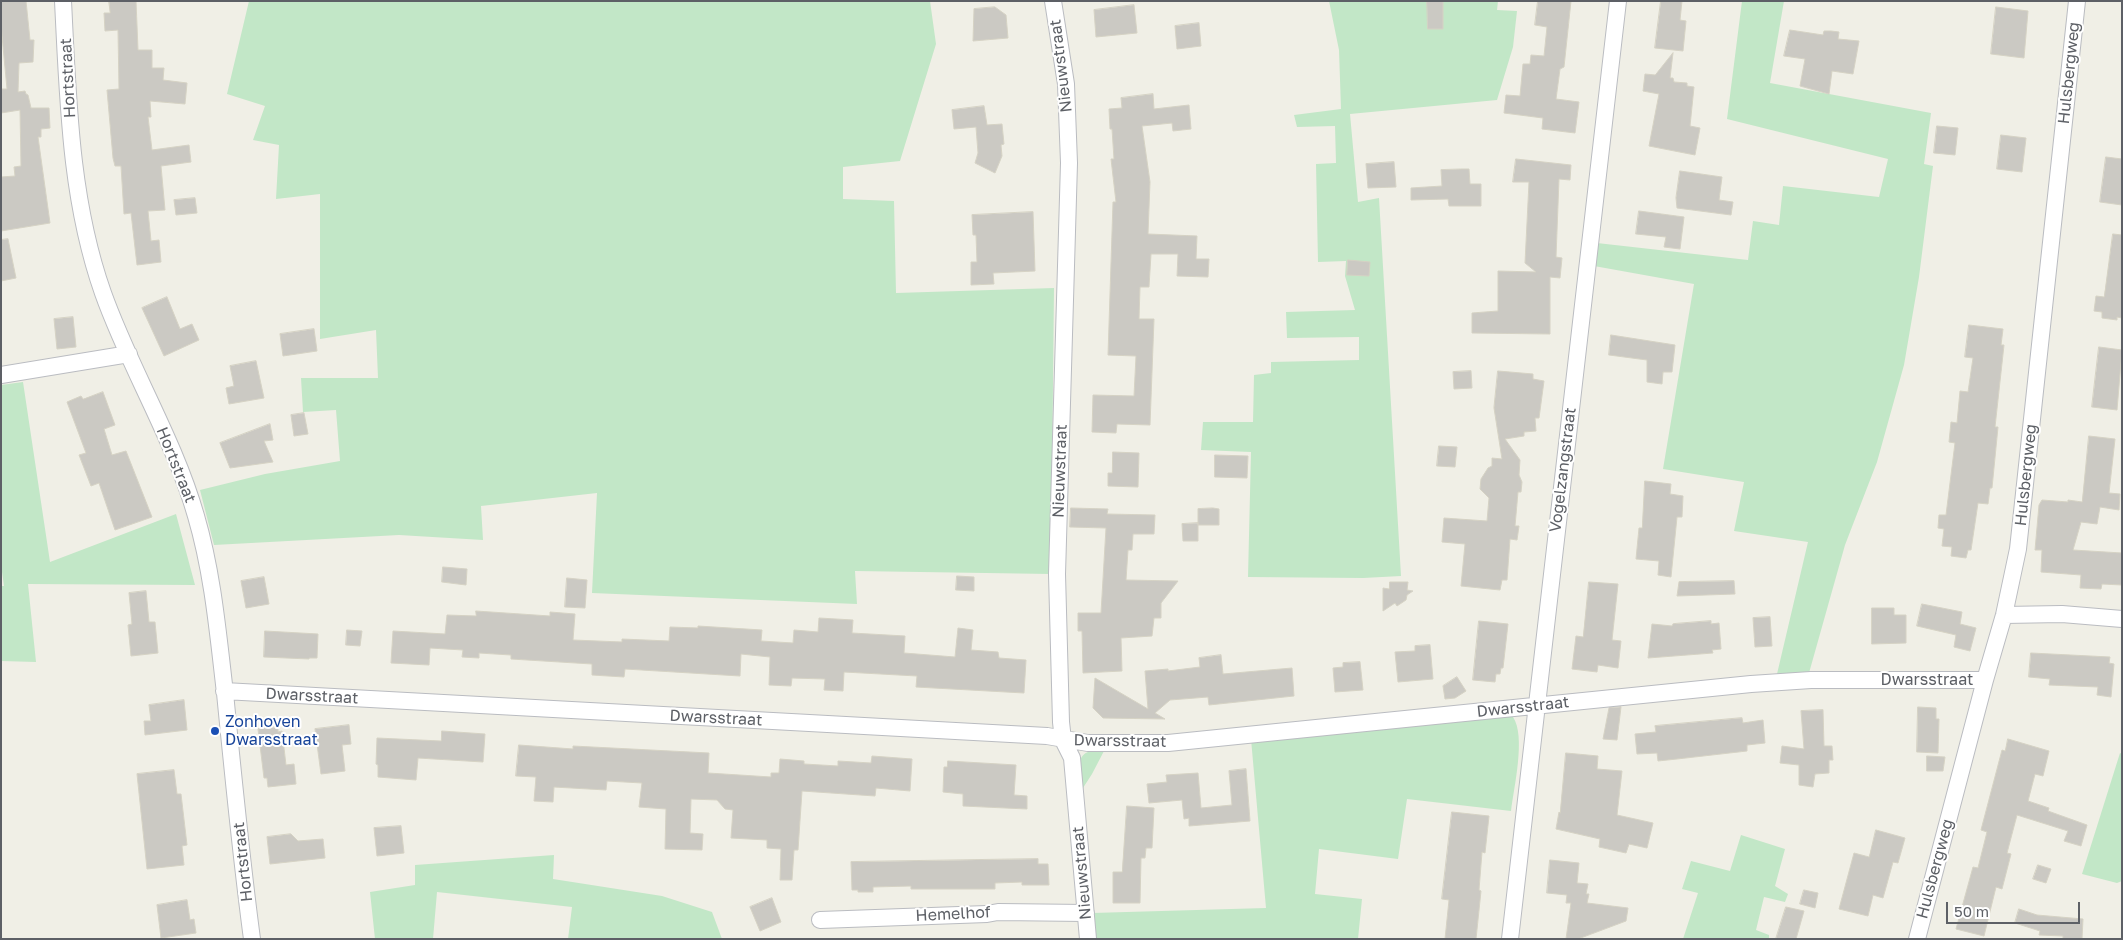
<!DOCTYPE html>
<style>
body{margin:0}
#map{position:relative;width:2123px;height:940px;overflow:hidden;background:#f0efe6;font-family:"Golos Text",sans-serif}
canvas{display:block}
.frame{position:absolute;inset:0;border:2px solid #5d6066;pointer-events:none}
.scale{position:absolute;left:1946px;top:902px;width:134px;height:22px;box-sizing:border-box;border:2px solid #5d6066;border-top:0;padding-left:6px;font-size:15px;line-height:18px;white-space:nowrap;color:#5d6066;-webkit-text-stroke:4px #fff;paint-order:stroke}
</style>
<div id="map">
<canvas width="2123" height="940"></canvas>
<div class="frame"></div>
<div class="scale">50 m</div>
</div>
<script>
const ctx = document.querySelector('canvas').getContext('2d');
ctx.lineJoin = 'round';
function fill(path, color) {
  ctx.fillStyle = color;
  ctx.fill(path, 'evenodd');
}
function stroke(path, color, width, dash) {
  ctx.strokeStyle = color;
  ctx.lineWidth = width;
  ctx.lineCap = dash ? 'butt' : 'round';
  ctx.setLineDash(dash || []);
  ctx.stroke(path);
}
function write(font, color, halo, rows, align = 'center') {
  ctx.font = font + ' "Golos Text",sans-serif';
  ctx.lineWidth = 4;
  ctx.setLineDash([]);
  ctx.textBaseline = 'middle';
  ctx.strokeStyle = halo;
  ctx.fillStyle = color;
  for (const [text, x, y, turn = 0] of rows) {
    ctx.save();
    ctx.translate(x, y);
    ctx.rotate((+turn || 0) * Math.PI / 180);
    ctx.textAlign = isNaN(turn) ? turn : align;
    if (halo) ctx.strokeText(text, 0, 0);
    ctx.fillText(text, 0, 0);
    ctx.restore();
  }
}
const green = new Path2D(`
 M249 1H930L936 44 900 161 843 167V199L894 201 896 293 1054 288 1051 574 855 571 857 604 592 593 597 493 481 506 483 540 399 535 214 545 200 490 265 474 340 461 336 410 303 412 301 378H378L376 330 320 339V194L276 199 279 145 253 140 265 106 227 94Z
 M1329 1H1498L1497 10 1517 11 1513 47 1497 100 1350 114 1358 202 1379 198 1401 576 1363 578 1248 577 1251 452 1201 450 1203 422H1253L1254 375 1271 373V362L1359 360V337L1287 338 1286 312 1355 310 1345 276 1346 261 1318 262 1316 164 1336 163 1335 126 1297 127 1294 115 1341 109 1339 50Z
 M1742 1H1784L1770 83 1931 113 1924 164 1933 166 1919 277 1904 365 1877 462 1845 545 1809 673 1777 674 1808 542 1734 531 1744 482 1663 469 1694 284 1594 266 1597 243 1748 260 1753 221 1779 225 1783 186 1879 197 1888 159 1727 119Z
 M23 382 50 562 176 514 195 585 28 584 36 662 1 661V586H4L1 565V385Z
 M1502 715 1513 717C1526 736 1514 787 1511 811L1407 799 1398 859 1319 849 1315 894 1362 899 1358 939H1093L1092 913 1266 908 1251 739Z
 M1091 751H1104L1092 774 1081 791C1080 777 1073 755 1091 751Z
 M2120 753 2122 754V881L2117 883 2082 874Z
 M1741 835 1785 849 1775 886 1788 894 1785 902 1764 897 1756 930 1769 935V939H1683L1698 893 1682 889 1691 861 1730 871Z
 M554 855 553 879 662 896 712 912 722 939H568L572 907 437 892 433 939H375L370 892 415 885V865Z`);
const building = new Path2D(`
 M1 1H26L30 40H34L33 62 19 63 18 92 25 91 26 94 28 95 31 108H49L50 128 41 129V137H38L50 223 1 231V177L15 176 14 167 21 166 20 110 1 113V89H7L1 25Z
 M109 1H136L138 50H152V68H164L163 80 187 83 185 104 150 101 151 117H148L152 150 189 145 191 162 161 166 165 210 148 211 151 241 159 240 161 262 137 265 131 213 124 214 121 166H115L113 158 107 90 119 89 118 30 105 31 104 13H110Z
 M1427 1H1443V29H1428Z
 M1538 1H1571L1564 67 1560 69 1556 99 1579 102 1575 133 1542 129 1543 118 1504 113 1506 95 1520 96 1523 64H1530L1531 55 1544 56 1547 27 1535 25Z
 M1661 1H1682L1680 20 1686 21 1683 51 1655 48Z
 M1134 5 1137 33 1096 37 1094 10Z
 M995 7 1006 15 1008 38 973 41 974 9Z
 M1996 7 2028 11 2024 58 1991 54Z
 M1199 23 1201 46 1177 49 1175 26Z
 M1790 30 1823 35 1824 31H1831L1839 32 1838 39 1859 41 1853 74 1832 71 1829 94 1800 86 1805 59 1784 56Z
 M1673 53 1670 78H1673L1674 82 1687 83V86L1694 87 1690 126 1700 128 1695 155 1649 146 1659 94 1643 91 1645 74 1655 75Z
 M1153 94 1154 109 1189 105 1191 129 1173 131 1172 123 1142 126 1150 182 1148 234 1197 236 1196 259H1209L1208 277 1177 276 1178 254H1151L1149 287H1140L1139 319H1154L1150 425 1117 424 1116 433 1092 432 1093 395 1134 396 1136 356 1108 355 1113 202H1116L1111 159H1114L1112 129H1110L1109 109 1122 108 1121 98Z
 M984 106 987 125 1002 124 1004 144 1001 145 1002 156 995 173 975 163 978 153 976 127 954 129 952 110Z
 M1937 126 1958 128 1955 155 1934 153Z
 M2001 135 2026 138 2022 172 1997 169Z
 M2106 157 2122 159V205L2100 202Z
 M1516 159 1571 165 1570 180 1559 179 1556 257 1562 258 1560 278 1550 277V334L1472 333V313L1498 311V271L1536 272 1525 263 1529 182H1513Z
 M1394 162 1396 187 1368 188 1366 164Z
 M1461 169H1469L1470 184H1481V206H1449L1448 199 1411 200V188L1442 186 1441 170Z
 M1680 171 1722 177 1719 200 1733 202 1731 215 1677 208 1676 198Z
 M195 198 197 213 176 215 174 200Z
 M1639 211 1684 217 1680 249 1664 247 1666 237 1636 234Z
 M1033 212 1035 271 993 273 994 284 971 285V262H977L976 235H973L972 215Z
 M2113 234 2122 235V318L2117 317V320L2102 318V312L2094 311 2096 296 2104 297Z
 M8 239 16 278 1 281V240Z
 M1348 260 1370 262 1369 276 1347 275Z
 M167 297 180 329 192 324 199 340 164 356 142 308Z
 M73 317 76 347 57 349 54 319Z
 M1969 325 2003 329 2001 345H2004L1995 427H1998L1992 488H1990L1988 504 1978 503 1971 550H1968L1966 558 1951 556 1952 547 1942 546 1944 529 1938 528 1939 515H1946L1955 443 1949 442 1951 422 1957 423 1960 391 1968 392 1973 358 1965 357Z
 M314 329 317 351 283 356 280 334Z
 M1611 335 1675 345 1672 372H1663L1662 384 1647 382V360L1609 355Z
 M2099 347 2122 350 2117 410 2092 407Z
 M256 361 264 398 229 404 226 388 234 386 230 366Z
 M1471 371 1472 388 1454 389 1453 372Z
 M1498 371 1533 374V379L1544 381 1539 418H1535L1536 431 1524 432V436L1505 439 1520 460 1519 475 1522 482 1521 492H1518L1515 526H1519L1517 540 1510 539 1507 580H1502L1500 590 1461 586 1465 544 1442 542 1444 518 1487 521 1489 498 1480 489 1481 479 1488 468 1492 466V458L1502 459 1494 408Z
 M103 392 115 425 104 429 112 455 126 451 152 517 115 530 99 483 91 486 79 455 86 453 67 402 81 396 83 399Z
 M304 413 308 434 294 436 291 415Z
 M270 424 273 440 264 441 273 462 230 468 220 443Z
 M2089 436 2115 439 2109 493 2120 494 2119 510 2100 507 2097 524 2081 522 2073 550 2122 553V585L2102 584 2101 589 2080 588 2081 575 2041 572 2042 550H2035L2039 505 2042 500 2068 502V500L2082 502Z
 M1439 446 1457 447 1455 467 1437 466Z
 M1113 452 1139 453 1138 487 1108 486V473H1112Z
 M1215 455 1248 456 1247 478 1215 477Z
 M1645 481 1671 484 1670 494 1683 496 1682 517H1677L1671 577 1658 575 1659 561 1636 559 1639 528H1642Z
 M1071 508 1108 509 1107 514 1155 515 1154 534H1133L1132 550H1128L1126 580 1178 581 1161 603V618H1154L1152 636 1121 638 1122 671 1083 673 1082 631H1078V613H1101L1106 528 1070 527Z
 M1213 508 1219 509V525H1198V509Z
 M1198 523V541H1183L1182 524Z
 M443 567 467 569 466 585 442 582Z
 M957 576 974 577V591L956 590Z
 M264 577 269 604 246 608 241 581Z
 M567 578 587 580 585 608 565 607Z
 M1734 581 1735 594 1677 596 1679 582Z
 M1390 582H1408L1407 590 1413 591 1407 595 1406 600 1397 606 1395 603 1383 611V588L1389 589Z
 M1589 582 1618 584 1612 640 1621 641 1618 668 1598 665 1597 672 1572 669 1576 636 1583 637Z
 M146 591 149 622H155L158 653 131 656 128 625 132 624 129 593Z
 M1922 604 1962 612 1960 624 1976 628 1970 651 1954 647 1956 635 1917 626Z
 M1872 608H1894V615H1906V643L1872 644Z
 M476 611 550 616V612L575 614 573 640 622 642V639L669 641 670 627 698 628V626L762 630 761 641 793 643 794 630 818 632 819 618 853 620 852 633 905 636 904 653 955 657 958 628 973 630 971 650 998 652 999 658 1026 660 1024 693 916 687 917 676 844 672 843 691 824 690 825 679 792 678 791 686 769 685 770 657 741 654 740 676 625 669 624 677 592 675V664L511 659V655L479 653V658L462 657 463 650 430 648 429 665 391 663 393 631 445 634 447 615 476 616Z
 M1770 617 1772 646 1755 647 1753 618Z
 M1479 621 1508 624 1503 668H1501L1500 674H1496L1495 682 1473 680Z
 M1711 621V624L1719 623 1721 649 1712 650 1713 653 1648 658 1652 624 1672 626 1673 624Z
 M347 630 362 631 360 646 346 645Z
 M265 631 318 634 317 658H309V659L264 657Z
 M1430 645 1433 679 1398 682 1395 652 1415 651V646Z
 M2031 653 2110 657 2109 663 2114 664 2111 697 2097 695 2098 687 2049 685 2050 679 2029 677Z
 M1221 655 1223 674 1292 668 1294 696 1209 705 1208 697 1170 700 1155 713 1165 719 1103 718 1093 708 1095 678 1148 709 1145 671 1168 669V671L1200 667 1199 658Z
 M1360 662 1363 690 1335 692 1333 668 1343 667V663Z
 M1457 677 1466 691 1455 698 1445 699 1443 686Z
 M184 700 187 730 145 735 144 721H151L149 705Z
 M1621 707 1617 740 1603 739 1609 708Z
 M1918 707 1936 708V719H1939L1938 753 1917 752Z
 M1823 710 1824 746H1832L1833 760H1829V773L1815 774 1813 787 1799 785V765L1780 763 1782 746 1804 749 1801 711Z
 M1742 718 1743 723 1763 720 1765 743 1747 745V751L1677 759 1658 761 1657 753 1637 754 1635 734 1656 732 1655 726Z
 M349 725 351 744 342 745 345 771 321 774 315 729Z
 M278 727V732L282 731 286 765 294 764 296 784 268 787 267 778H264L258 729Z
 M442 731 485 734 483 762 418 758 416 780 378 777V765L376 764 377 738 441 741Z
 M2008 739 2049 751 2043 776 2035 774 2028 801 2049 808 2048 811 2087 825 2081 846 2064 841 2068 831 2017 815 2007 853 2011 854 2002 889 1996 887 1984 936 1956 929 1973 867 1978 868 1987 832 1981 830 2002 750 2005 751Z
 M519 745 573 749V746L709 753 708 773 771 777V773H779L780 759 804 761V764L838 766V761L871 763 872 756 912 759 910 791 876 788 875 796 802 791 798 850H794L792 880H780L781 849 767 848V840L731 838 733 810 725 809 717 800 691 799 690 833 703 834 702 850 665 849 666 809 639 807 642 783 607 781 606 790 554 787 553 802 534 801 536 777 516 776Z
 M1566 753 1598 756 1597 769 1622 771 1617 815 1653 823 1647 848 1629 844 1626 853 1599 847 1600 839 1556 829 1559 812 1560 813Z
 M1927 756 1945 757 1943 771H1927Z
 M948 761 1016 765 1014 795 1027 796V809L963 806V794L943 792 944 767H947Z
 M1246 769 1250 821 1189 826V818L1184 819 1182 800 1149 803 1147 784 1167 782 1166 775 1198 773 1201 808 1232 805 1229 771Z
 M174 770 177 794H181L187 845 182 846 184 865 147 869 137 774Z
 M1127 806 1154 808 1152 848H1146L1145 858H1141L1140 903H1113V872H1122Z
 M1452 812 1489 816 1485 853 1482 852 1479 890 1481 891 1476 939H1445L1449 900 1442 899Z
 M401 826 404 853 377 856 374 828Z
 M1876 830 1905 838 1898 863 1893 862 1883 898 1873 895 1868 916 1839 909 1854 853 1869 857Z
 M291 834 298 841 323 839 325 858 270 864 267 837Z
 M1038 859V864H1048L1049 885H1022V882L995 883V889H911V886L873 887V892H858V890H852L851 862Z
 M1550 860 1579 863 1577 883 1588 884 1586 894H1589L1587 903 1628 908 1626 921 1578 939H1566L1571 903H1566L1567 895 1547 893Z
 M2038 865 2051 869 2046 883 2033 879Z
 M1804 890 1818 893 1815 908 1800 904Z
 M772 898 781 922 760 931 750 907Z
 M187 900 190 920 194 919 196 933 161 938 157 905Z
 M1786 907 1804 911 1796 939H1776Z
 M2019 909 2037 915 2083 919 2082 939H2063V936L2039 935 2040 931 2015 923Z`);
const minor = new Path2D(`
 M63 1C68 99 70 200 103 293 130 369 174 439 196 516 213 574 218 634 225 693 233 775 241 857 252 939
 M1053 1 1066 84 1069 163 1057 574 1061 722 1063 740 1072 758 1088 939
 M1 375 129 354
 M2004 615 2062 614 2122 619
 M224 691 1047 736 1088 743H1168L1751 684 1811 680H1985
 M820 920 987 914 998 912 1086 913
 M1510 939 1618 1
 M1917 939 1985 680 2004 615 2018 549 2077 1`);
const markers = [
 [215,731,5,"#1a4fb4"]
];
const streetNames = [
 ["Nieuwstraat",1061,66,-97],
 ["Hulsbergweg",2069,73,-84],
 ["Hortstraat",68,78,-93],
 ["Hortstraat",176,465,68],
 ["Vogelzangstraat",1563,470,-83],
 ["Nieuwstraat",1060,471,-88],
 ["Hulsbergweg",2026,475,-84],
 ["Dwarsstraat",1927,680],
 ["Dwarsstraat",312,696,3],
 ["Dwarsstraat",1523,707,-6],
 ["Dwarsstraat",716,718,3],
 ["Dwarsstraat",1120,741,1],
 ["Hortstraat",243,862,-96],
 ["Hulsbergweg",1935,869,-75],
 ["Nieuwstraat",1082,873,-95],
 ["Hemelhof",953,914,-3]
];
const transitNames = [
 ["Zonhoven",225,722],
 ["Dwarsstraat",225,740]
];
fill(green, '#c2e7c7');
fill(building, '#cbc9c3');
stroke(building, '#d5d2c4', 1);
stroke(minor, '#babcc1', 18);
stroke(minor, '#fff', 16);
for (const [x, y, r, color] of markers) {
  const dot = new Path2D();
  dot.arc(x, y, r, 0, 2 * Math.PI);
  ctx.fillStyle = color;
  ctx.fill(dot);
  stroke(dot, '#fff', 2);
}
write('16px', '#5d6066', '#fff', streetNames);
write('16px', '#164399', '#fff', transitNames, 'left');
</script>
